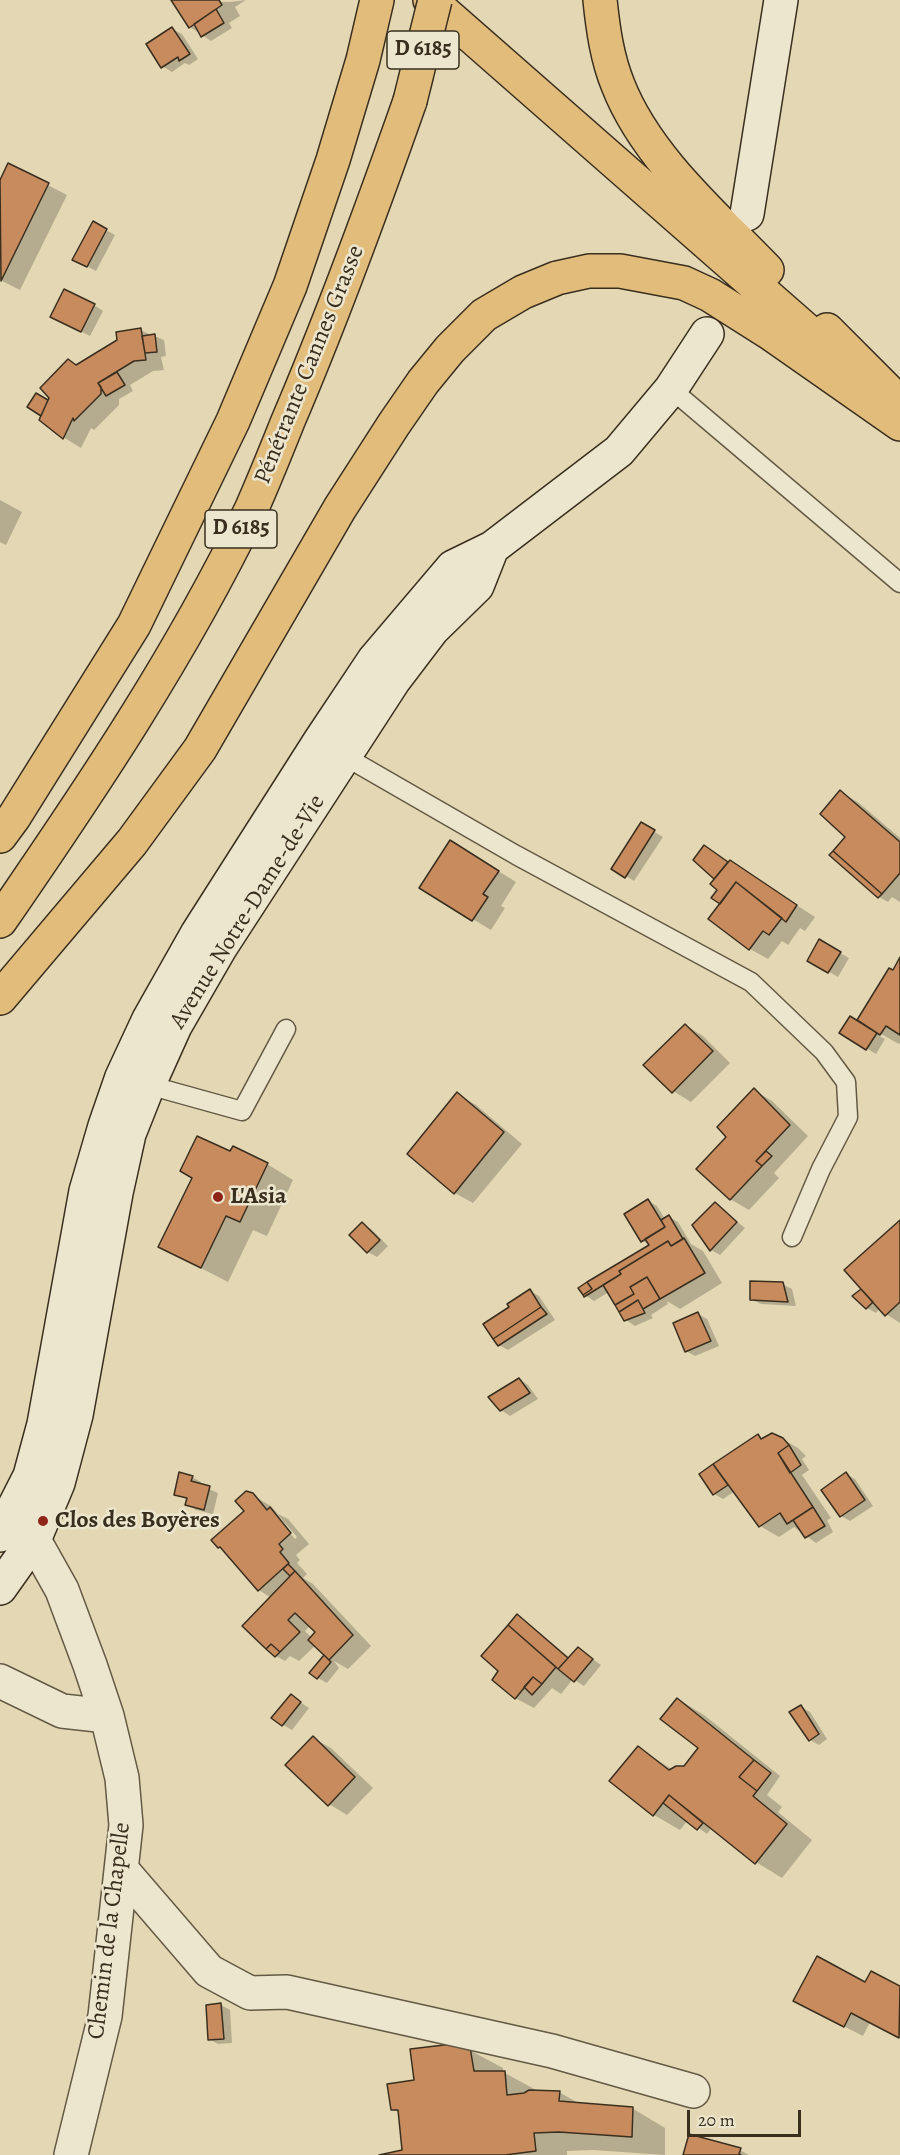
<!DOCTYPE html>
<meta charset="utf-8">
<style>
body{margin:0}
#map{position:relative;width:900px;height:2155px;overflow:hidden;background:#e3d8b3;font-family:Alegreya,serif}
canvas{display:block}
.scale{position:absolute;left:687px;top:2110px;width:114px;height:27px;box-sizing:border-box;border:3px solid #3a2f1f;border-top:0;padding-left:8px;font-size:18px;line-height:21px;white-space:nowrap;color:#3a2f1f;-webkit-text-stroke:4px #ede6ce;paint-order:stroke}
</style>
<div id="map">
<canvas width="900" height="2155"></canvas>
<div class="scale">20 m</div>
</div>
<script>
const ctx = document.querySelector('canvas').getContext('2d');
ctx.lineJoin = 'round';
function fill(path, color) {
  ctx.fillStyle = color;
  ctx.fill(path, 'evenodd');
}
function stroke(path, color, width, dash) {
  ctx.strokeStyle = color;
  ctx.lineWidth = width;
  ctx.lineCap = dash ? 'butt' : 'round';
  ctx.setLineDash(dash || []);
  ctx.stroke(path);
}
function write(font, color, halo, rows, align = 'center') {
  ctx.font = font + ' Alegreya,serif';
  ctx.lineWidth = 5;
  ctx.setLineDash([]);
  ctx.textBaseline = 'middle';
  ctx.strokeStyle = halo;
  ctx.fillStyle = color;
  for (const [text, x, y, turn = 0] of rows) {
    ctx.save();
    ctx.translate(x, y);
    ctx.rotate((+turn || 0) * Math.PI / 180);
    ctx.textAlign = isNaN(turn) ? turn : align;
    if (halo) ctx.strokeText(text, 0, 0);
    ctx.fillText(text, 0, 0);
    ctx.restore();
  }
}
const shadow = new Path2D(`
 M173 0 230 2 246 0 235 7 240 16 229 23 232 28 211 41 190 27Z
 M172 29 182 34 198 59 189 65 185 63 172 72 162 66Z
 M9 165 67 195 20 290 0 280V183Z
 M93 223 115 235 96 271 83 264Z
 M94 305 103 311 90 336 61 321Z
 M140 330 164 340 166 356 161 357 164 370 153 371 130 385 133 391 119 399V405L94 430 91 428 81 448 63 437 43 415 36 395 49 402 77 366Z
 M0 500 22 512 6 545 0 542Z
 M841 792 859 803 900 838V902L892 897 888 902 879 897 848 836Z
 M641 824 663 837 634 881 613 868Z
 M714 852 815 917 805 931 800 928 788 945 782 941 768 959 750 949 722 904 716 878 695 860Z
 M469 853 516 882 501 906 505 908 491 930 421 888Z
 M819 941 849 958 838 977 809 960Z
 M900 960V1043L899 1044 881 1034 879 1036 885 1039 876 1054 841 1033 857 1022 890 970 894 972Z
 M685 1025 703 1036 730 1063 691 1102 673 1091Z
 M754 1090 772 1101 808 1136 774 1173 779 1178 749 1210 730 1199 728 1137Z
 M457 1094 476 1105 522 1144 473 1203 455 1193Z
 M231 1153 267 1164 293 1180 267 1236 253 1230 228 1282 160 1247Z
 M648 1201 657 1206 665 1219 669 1217 678 1222 691 1244 703 1251 722 1283 680 1309 667 1301 668 1304 651 1315 653 1318 635 1326 626 1320 609 1292 594 1301 585 1295 651 1246 642 1240Z
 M715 1204 745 1228 720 1255 711 1250Z
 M900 1222V1323L886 1314 880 1308 876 1313 867 1308Z
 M362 1224 371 1229 388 1246 377 1257 368 1252Z
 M782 1284 792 1289 796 1306 761 1304 751 1299Z
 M530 1291 539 1296 555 1320 508 1350 499 1345 512 1307Z
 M698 1314 707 1319 719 1346 695 1356 686 1351Z
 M519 1379 528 1385 538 1399 510 1416 501 1410Z
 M758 1436 763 1439 779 1437 798 1448 806 1456 802 1459 809 1470 802 1475 831 1518 827 1520 833 1532 816 1543 794 1527 779 1537 760 1526 735 1491 723 1499 714 1494 701 1474Z
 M846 1474 855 1479 873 1506 850 1521 841 1516Z
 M192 1477 201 1482 200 1485 218 1493 213 1514 196 1510 187 1504 188 1500 175 1494Z
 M252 1495 271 1506 278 1514 288 1519 309 1544 296 1555 300 1560 297 1563 307 1574 303 1578 313 1584 371 1646 348 1669 334 1661 339 1668 327 1683 318 1678 326 1655 316 1645 299 1661 290 1656 285 1661 276 1656 271 1598 259 1590 224 1550 219 1547 246 1511ZM271 1511 277 1514 297 1537 295 1539ZM310 1626 317 1632 312 1638 305 1631Z
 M517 1616 526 1621 570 1658 579 1649 601 1665 584 1686 573 1679 561 1694 552 1688 534 1708 515 1698 500 1671Z
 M291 1696 309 1708 292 1730 283 1725Z
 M678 1699 704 1715 780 1776 767 1795 782 1807 778 1812 812 1840 782 1878 756 1862 712 1827 707 1834 688 1820 680 1830 654 1815 611 1781 638 1748 673 1770 685 1767 700 1748Z
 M801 1707 810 1712 827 1739 819 1745 810 1740Z
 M313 1738 331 1748 373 1788 347 1815 329 1804Z
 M871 1973 900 1988V2038L870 2022 863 2036 814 2011 866 1984Z
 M221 2005 230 2010 232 2043 218 2044 209 2039Z
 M460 2045 503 2068V2072L538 2091 559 2092 580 2104 632 2108 665 2128V2155L593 2150 567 2151V2155H380L404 2151 400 2113 392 2109 416 2081Z
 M740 2150 749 2155H684Z`);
const building = new Path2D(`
 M171 0H219L222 5 189 28Z
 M216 9 224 23 201 37 194 24Z
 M172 27 190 54 179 61 178 57 161 68 146 44Z
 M8 163 49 183 1 281 0 180Z
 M93 221 107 229 87 267 72 260Z
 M64 289 95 304 81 332 50 317Z
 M141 328 146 360 134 361 98 383 101 387V394L74 421 73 418 63 439 39 420 49 398 40 388 68 359 76 365 117 340 116 332Z
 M155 334 157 352 145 353 142 336Z
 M117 372 125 385 106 396 98 383Z
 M36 393 48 400 41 416 27 407Z
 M840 790 900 842V873L882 894 833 851 845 837 820 814Z
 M641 822 655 830 625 878 611 869Z
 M450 840 499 871 483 894 488 897 472 921 419 888Z
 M704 845 728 862 714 879 693 860Z
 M833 851 882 894 878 898 829 855Z
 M730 860 797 905 786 922 736 882 720 904 711 898 717 890 710 884Z
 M736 882 782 918 769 935 763 931 749 950 708 919Z
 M819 939 841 952 828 973 807 961Z
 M900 957V1035L886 1026 880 1035 857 1020 889 968 893 970Z
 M850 1016 877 1033 866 1050 839 1033Z
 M685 1024 713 1051 672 1093 643 1065Z
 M754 1088 790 1125 756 1161 762 1166 730 1200 696 1169 726 1137 717 1127Z
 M457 1092 504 1132 454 1194 407 1154Z
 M197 1136 230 1151 233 1146 268 1163 240 1222 226 1216 201 1268 158 1247 192 1178 180 1171Z
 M766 1151 772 1156 762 1166 756 1161Z
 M648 1199 665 1227 641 1242 624 1214Z
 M715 1202 737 1222 710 1251 692 1225Z
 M669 1215 683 1239 671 1246 668 1241 619 1271 621 1274 584 1297 583 1295 592 1289 587 1282 649 1245 645 1239 665 1227 661 1220Z
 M900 1220V1302L885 1316 844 1270Z
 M362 1222 380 1240 367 1253 349 1235Z
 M684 1238 705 1273 660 1299 647 1277 630 1287 634 1294 615 1305 603 1285 621 1274 619 1271 668 1241 671 1246Z
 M647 1277 660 1299 643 1309 638 1300 619 1312 615 1305 634 1294 630 1287Z
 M750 1281 783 1282 788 1302 750 1300Z
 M587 1282 592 1289 583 1295 578 1288Z
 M530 1289 541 1307 493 1339 483 1324 509 1307 507 1304Z
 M861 1289 873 1302 866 1309 852 1296Z
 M638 1300 645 1313 624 1321 619 1312Z
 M541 1307 547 1314 498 1346 493 1339Z
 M698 1312 711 1341 685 1352 673 1323Z
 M519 1378 530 1393 500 1411 488 1397Z
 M772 1433 783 1438 789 1445 778 1453 813 1507 787 1524 780 1513 759 1527 713 1464 758 1434 761 1439Z
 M789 1445 801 1465 790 1473 778 1453Z
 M713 1464 728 1485 713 1495 699 1474Z
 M179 1472 193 1476 191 1481 210 1486 204 1510 185 1505 187 1498 174 1495Z
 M846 1472 865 1500 840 1517 821 1490Z
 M246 1491 253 1493 267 1510 270 1507 291 1533 279 1544 283 1549 280 1552 289 1563 258 1591 220 1547 218 1548 211 1540 244 1511 235 1501Z
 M813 1507 825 1526 805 1538 793 1520Z
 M288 1564 295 1571 290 1576 283 1569Z
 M295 1571 353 1635 329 1660 308 1640 315 1632 295 1613 288 1620 300 1632 280 1652 271 1644 266 1649 242 1626Z
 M517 1614 568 1658 558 1669 508 1625Z
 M508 1625 556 1667 542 1684 533 1677 515 1699 492 1680 498 1671 481 1656Z
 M271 1644 280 1652 275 1657 266 1649Z
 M578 1647 593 1659 574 1682 558 1669Z
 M324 1655 331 1662 317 1679 309 1673Z
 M533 1677 542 1684 532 1695 524 1687Z
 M291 1694 301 1702 282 1726 271 1718Z
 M677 1698 754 1760 739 1777 757 1791 753 1796 787 1824 755 1864 669 1795 653 1816 609 1781 638 1746 669 1770 676 1766H684L698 1748 660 1719Z
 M801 1705 819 1734 809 1741 789 1712Z
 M313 1736 355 1777 328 1806 285 1765Z
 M754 1760 771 1773 757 1791 739 1777Z
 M669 1795 703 1823 697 1830 663 1803Z
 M817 1956 865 1982 871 1971 900 1986 899 2038 851 2013 844 2027 793 2001Z
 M221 2003 224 2039 208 2040 206 2005Z
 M461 2043V2048L470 2047 474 2071H505L507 2095 524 2093 529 2090 560 2091 559 2101 633 2107 632 2137 559 2132 534 2133 536 2151 505 2155H379L402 2150 398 2110H391L387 2084 414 2080 410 2049Z
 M689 2134 741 2148 739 2154 741 2155H683Z`);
const service = new Path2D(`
 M671 389 900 583
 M339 753 516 855 751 982 824 1052 846 1082 848 1117 821 1169 792 1237
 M141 1083 242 1111 286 1029`);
const minor = new Path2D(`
 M17 1519 34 1540 62 1590 90 1665 107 1716 122 1778 126 1825 105 2016 71 2155
 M0 1681 62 1711 107 1716
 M122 1870 209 1971 250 1993 287 1992 552 2051 693 2091`);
const secondary = new Path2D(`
 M747 214 781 0
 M0 1535 30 1476 44 1424 86 1191 105 1126 122 1077 149 1019 197 934 320 741 374 660 453 567 492 548 619 451 671 389 707 334
 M0 1588 34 1540 58 1483 76 1415 116 1193 129 1134 148 1086 175 1026 220 948 394 680 432 630 477 586 492 548`);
const trunk = new Path2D(`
 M430 0 837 357
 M600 0C603 29 607 58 618 85 646 157 715 216 767 270
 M827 330 900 403
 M0 836 14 817 134 625 233 421 290 286 333 160 363 60 377 0
 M0 921C91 789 181 655 251 510 264 481 276 451 288 421 333 316 372 209 410 101
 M0 998 132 842 200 749 340 508 394 424 423 382 450 349 484 315 523 292 557 278 589 271H620L684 283 710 295 770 333 900 424`);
const trunkBridge = new Path2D(`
 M410 101 435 0`);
const markers = [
 [218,1197,6,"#8f2418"],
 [43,1521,6,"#8f2418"]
];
const shields = [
 [423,50,72],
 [241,529,72]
];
const shieldNames = [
 ["D 6185",423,50],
 ["D 6185",241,529]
];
const streetNames = [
 ["Pénétrante Cannes Grasse",310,365,-68],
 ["Avenue Notre-Dame-de-Vie",248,912,-58],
 ["Chemin de la Chapelle",110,1931,-83]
];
const poiNames = [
 ["L'Asia",230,1197],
 ["Clos des Boyères",55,1521]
];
fill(shadow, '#0003');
fill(building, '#c78b5e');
stroke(building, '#3a2f1f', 1.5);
stroke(service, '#645944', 21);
stroke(minor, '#645944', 36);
stroke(secondary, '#3a2f1f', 36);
stroke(trunk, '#3a2f1f', 36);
stroke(service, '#ede6ce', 18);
stroke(minor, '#ede6ce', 33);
stroke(secondary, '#ede6ce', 33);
stroke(trunk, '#e2bc7a', 33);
stroke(trunkBridge, '#3a2f1f', 36, []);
stroke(trunkBridge, '#e2bc7a', 33);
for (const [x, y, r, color] of markers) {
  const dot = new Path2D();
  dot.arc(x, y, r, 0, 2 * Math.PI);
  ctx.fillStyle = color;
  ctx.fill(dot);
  stroke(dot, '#ede6ce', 2);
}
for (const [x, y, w] of shields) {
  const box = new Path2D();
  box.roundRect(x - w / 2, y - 19, w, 38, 4.5);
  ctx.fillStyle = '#ede6ce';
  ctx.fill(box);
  stroke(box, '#3a2f1f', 1.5);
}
write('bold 22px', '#3a2f1f', null, shieldNames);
write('24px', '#3a2f1f', '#ede6ce', streetNames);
write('bold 24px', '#3a2f1f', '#ede6ce', poiNames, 'left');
</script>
